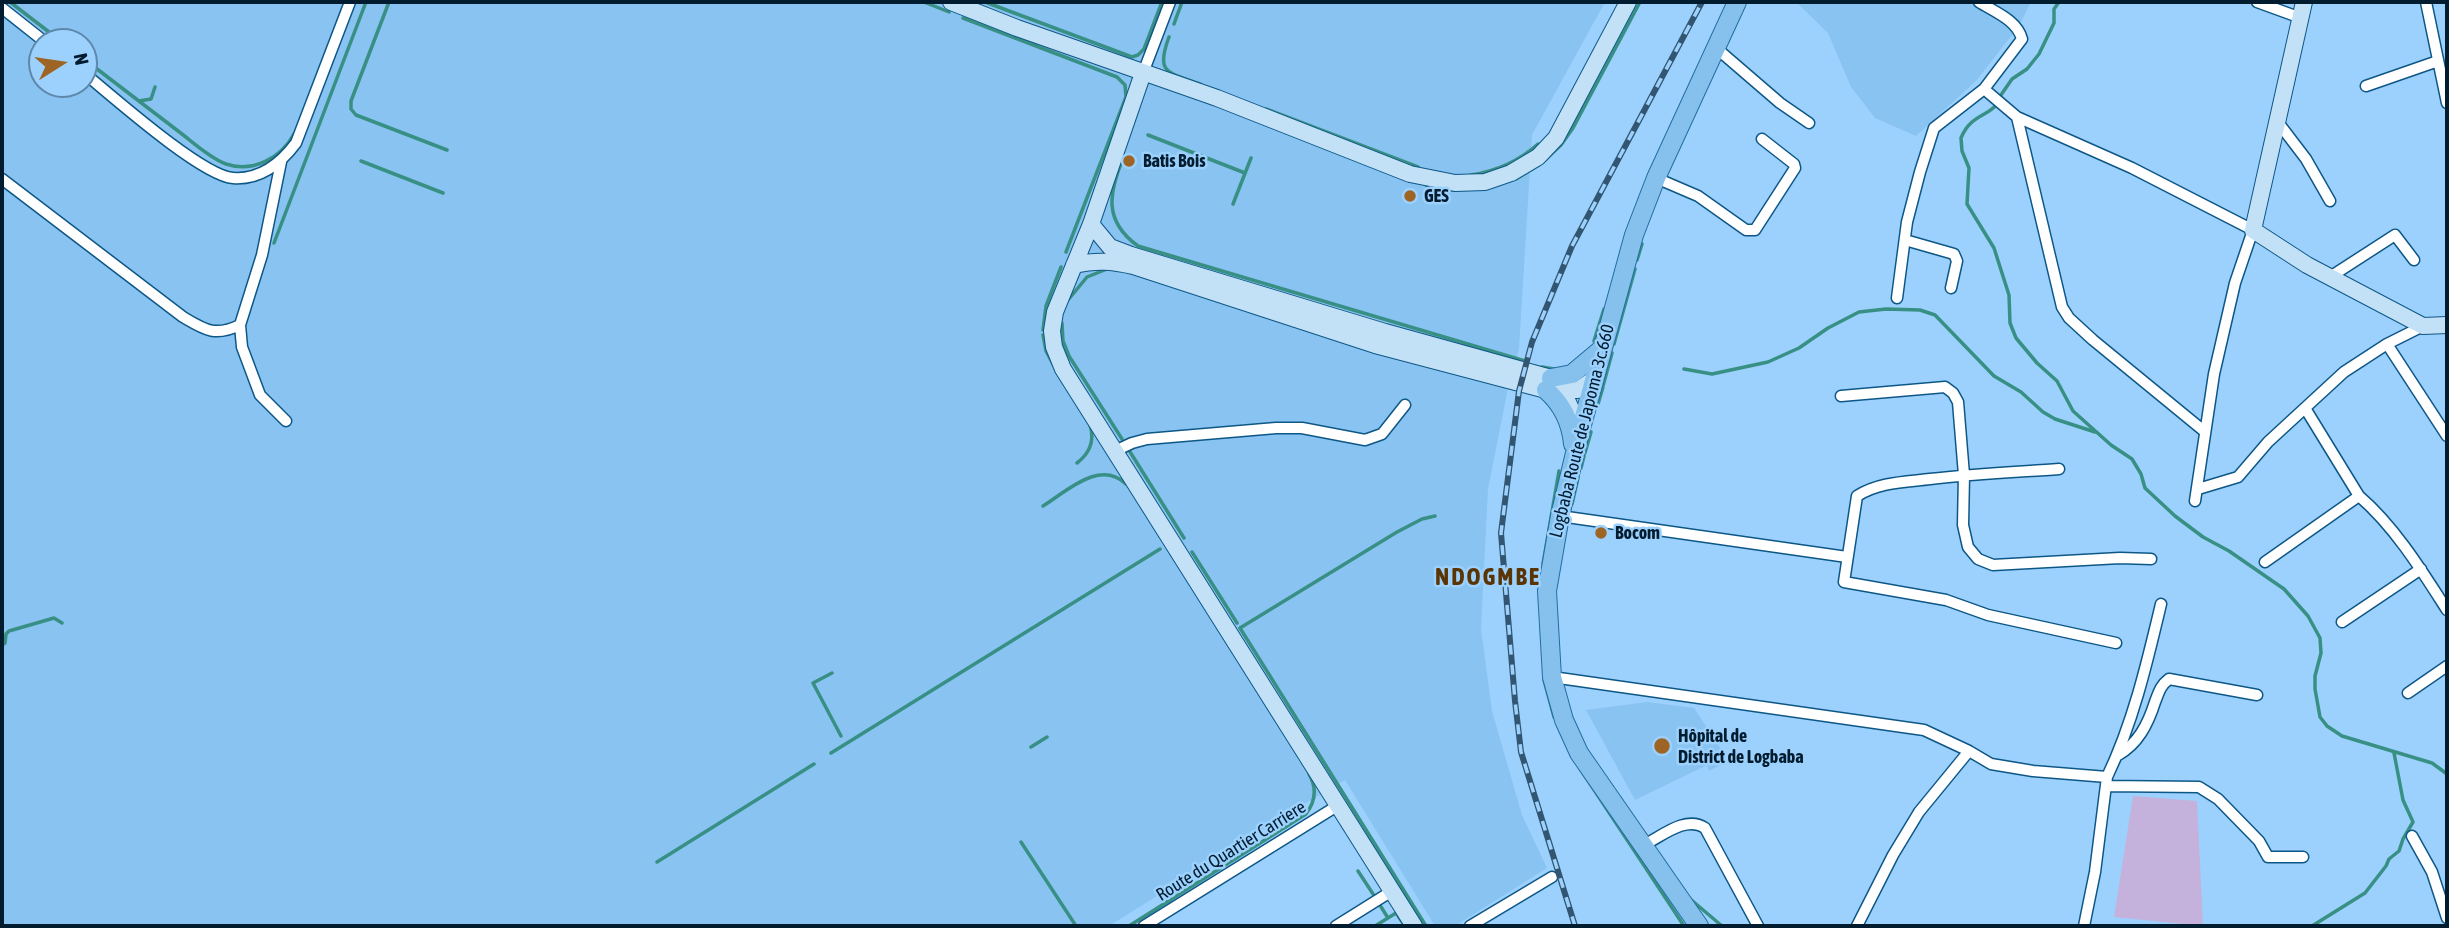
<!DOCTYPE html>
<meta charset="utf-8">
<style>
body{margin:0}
#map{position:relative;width:2449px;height:928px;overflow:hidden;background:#9cd1fd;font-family:"Asap Condensed",sans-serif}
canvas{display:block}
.frame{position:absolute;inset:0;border:4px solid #011b2f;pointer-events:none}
.north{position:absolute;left:28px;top:28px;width:70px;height:70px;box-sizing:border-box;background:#9cd1fd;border:2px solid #5e88ab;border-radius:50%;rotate:78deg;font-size:19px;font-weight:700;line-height:28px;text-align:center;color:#011b2f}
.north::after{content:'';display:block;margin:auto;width:24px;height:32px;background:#9e6424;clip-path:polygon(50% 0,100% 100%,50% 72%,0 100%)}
</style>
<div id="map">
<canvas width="2449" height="928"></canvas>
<div class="frame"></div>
<div class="north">N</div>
</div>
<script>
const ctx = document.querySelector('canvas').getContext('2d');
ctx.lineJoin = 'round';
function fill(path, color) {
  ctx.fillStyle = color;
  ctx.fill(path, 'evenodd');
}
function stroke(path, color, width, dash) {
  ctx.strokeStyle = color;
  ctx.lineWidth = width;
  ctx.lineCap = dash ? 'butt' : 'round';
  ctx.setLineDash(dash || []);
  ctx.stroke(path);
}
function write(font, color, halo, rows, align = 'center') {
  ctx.font = font + ' "Asap Condensed",sans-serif';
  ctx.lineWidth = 5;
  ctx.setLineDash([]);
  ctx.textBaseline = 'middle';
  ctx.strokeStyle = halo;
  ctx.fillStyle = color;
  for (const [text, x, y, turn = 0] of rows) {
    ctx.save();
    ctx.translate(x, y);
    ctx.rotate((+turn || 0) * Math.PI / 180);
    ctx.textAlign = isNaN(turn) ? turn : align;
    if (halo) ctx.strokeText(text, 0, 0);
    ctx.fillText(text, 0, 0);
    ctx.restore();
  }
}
const built = new Path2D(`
 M2 2H1605L1532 135 1519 349 1508 388 1488 489 1481 629 1492 711 1522 815 1547 868 1455 926H1435L1345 780 1294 810 1109 926H2ZM42 42H84V84H42Z
 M1796 2H2031L2019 26 1976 81 1916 136 1875 118 1851 87 1828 33Z
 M1647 702 1694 708 1729 761 1709 771 1707 765 1635 800 1586 710Z`);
const green = new Path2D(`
 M2133 796 2197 801 2203 926 2114 917Z`);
const stream = new Path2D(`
 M10 2 62 42
 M389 2 351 101V109L356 115 447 150
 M924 2 949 12
 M985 2 1132 57 1138 55 1144 49 1162 2
 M963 18 1117 77 1125 85 1126 97 1066 252
 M1174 24 1182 2
 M1169 37C1155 74 1168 72 1200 84
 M84 59C117 84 149 109 182 134 195 144 210 158 226 164 253 173 281 158 294 134
 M2001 95 2012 79 2027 69 2039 54 2054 23V9L2059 2
 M139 101 151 99 155 87
 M1998 103C1988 117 1971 114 1961 138L1962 151 1969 168 1967 204 1994 248 2009 295 2010 323 2016 338 2037 363 2057 381 2073 411 2111 445 2132 459 2141 474 2145 488 2175 516 2203 537 2229 551 2284 589 2308 616 2320 638 2321 653 2315 676V689L2320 717 2327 726 2342 736 2432 763 2447 774
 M1266 109 1418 167
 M1148 135 1245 173
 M1123 158C1109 193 1103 221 1138 246L1525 361
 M1545 160 1561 145 1573 128 1640 2
 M361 161 443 193
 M1471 175C1497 171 1519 161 1538 144
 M1516 179 1539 165
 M1426 185 1448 193 1449 190H1454
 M1233 204 1251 158
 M274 243 366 2
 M1637 260 1642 244
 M1068 300 1087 277 1107 269
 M1062 323 1063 341 1069 356 1122 439
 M1043 330 1046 306 1061 267
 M1043 335 1046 351 1054 366
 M1594 341 1604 309
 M1614 344 1635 269
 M1542 367 1554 369
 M1684 369 1712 374 1768 362 1799 348 1828 328 1859 312 1886 309 1920 310 1935 315 1994 376 2021 392 2043 412 2055 419 2095 432
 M1603 386 1612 353
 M1598 404 1603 387
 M1127 447 1184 538
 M1585 453 1591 432
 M1077 463C1090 453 1095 441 1090 425
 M1581 468 1584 456
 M1572 504 1578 478
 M1043 506C1067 491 1100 459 1126 484
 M1192 552 1237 623
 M1543 564 1559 471
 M2 645 5 643 6 634 9 631 54 618 62 623
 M832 673 813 683 841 736
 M1544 680 1554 717
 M1031 747 1047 737
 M831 753 1160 549
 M1579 767 1684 926
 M1021 842 1076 926
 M657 862 814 764
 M1358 871 1375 897
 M1689 898 1722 926
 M1378 902 1388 918
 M1129 926 1306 814C1316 801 1317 788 1309 774
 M1375 926 1396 913 1405 926
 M1426 926 1240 628 1397 532 1422 519 1435 516
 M2312 926 2365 893 2386 866 2389 859 2399 851 2403 839 2413 822 2403 800 2394 753`);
const street = new Path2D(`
 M2257 2 2301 18
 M2426 2 2447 103
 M2 8 45 42
 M1715 47 1780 103 1809 123
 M84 73C112 96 202 176 233 178 260 180 281 163 296 143L350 2
 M1143 73 1170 2
 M2366 86 2438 61
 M1984 89 2017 117 2132 168 2253 230 2235 283 2214 374 2195 501
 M2017 117 2062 307 2069 318 2093 340 2204 431
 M2277 121 2306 159 2330 201
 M281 162 262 255 240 325 242 347 260 395 286 421
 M1656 178 1698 196 1746 230H1755L1795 168 1794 164 1762 139
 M2 179 183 317C205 330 215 337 240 325
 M1905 240 1954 254 1957 261 1951 288
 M2330 277 2395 235 2414 260
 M1897 298 1907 222 1920 172 1934 128 1984 89 2022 39C2017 20 1995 12 1979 2
 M2387 344 2447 436
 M1841 396 1945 387 1953 393 1958 402 1964 475 1963 525 1968 547 1978 559 1993 565 2120 558 2151 559
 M2305 408 2359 496C2395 527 2422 571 2447 610
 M1115 451 1132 443 1147 439 1276 428H1302L1365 440 1382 434 1405 405
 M2059 469C2016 472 1973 474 1930 479 1905 482 1879 482 1857 496L1844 582 1946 600 1988 615 2116 643
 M2198 489 2238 477 2268 442 2344 372 2387 344 2423 326
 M1560 516 1847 557
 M2265 562 2359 496
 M2342 622 2421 569
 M1552 677 1924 730 1969 751 1991 764 2033 771 2107 777 2095 872 2084 926
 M2408 693 2447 666
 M2118 755C2138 744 2148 724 2155 702 2159 692 2160 686 2169 679L2257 695
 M2107 777C2133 723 2147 663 2161 604
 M2106 786 2199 787 2218 799 2259 841 2268 857H2303
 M2412 836 2432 872 2447 918
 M1644 845C1662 836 1686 815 1705 828L1758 926
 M1144 926 1337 806
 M1336 926 1392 891
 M1470 926 1552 877
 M1857 926 1893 855 1919 812 1969 751`);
const secondary = new Path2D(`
 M951 2 1017 28 1217 98 1410 174 1455 183 1485 182 1511 173 1538 157 1556 138 1628 2
 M2304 2 2253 230 2307 265 2423 326 2447 325
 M1143 73 1091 224 1055 312 1052 331 1054 347 1063 369 1414 926
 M1091 224 1110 247 1131 255 1385 332 1551 378 1563 391 1576 420
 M1074 265C1096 260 1112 261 1133 266L1375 345 1546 390H1578L1594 379`);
const primary = new Path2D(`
 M1551 378 1572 374 1603 348
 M1546 390C1563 405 1571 422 1573 444
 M1699 926 1579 753 1564 720 1552 677 1547 591 1560 516 1580 432 1634 235 1656 178 1737 2`);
const rail = new Path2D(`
 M1575 926 1521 752 1515 701 1501 533 1519 391 1532 342 1572 246 1702 2`);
const markers = [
 [1129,161,7,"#9e6424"],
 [1410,196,7,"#9e6424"],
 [1601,533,7,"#9e6424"],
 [1662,746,9,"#9e6424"]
];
const poiNames = [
 ["Batis Bois",1143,161],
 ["GES",1424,196],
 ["Bocom",1615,533],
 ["Hôpital de",1678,736],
 ["District de Logbaba",1678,757]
];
const streetNames = [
 ["Logbaba Route de Japoma 3c.660",1582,431,-76],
 ["Route du Quartier Carriere",1231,851,-32]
];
const districtNames = [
 ["NDOGMBE",1488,577]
];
fill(built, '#89c3f1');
fill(green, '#c4b2dd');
stroke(stream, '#389085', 3.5);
stroke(street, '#0d5787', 13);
stroke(secondary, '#0d5787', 18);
stroke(primary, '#226ca2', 20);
stroke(street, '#fff', 10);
stroke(secondary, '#c2e0f6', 16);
stroke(primary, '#85c1ec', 18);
stroke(rail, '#325571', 6);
stroke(rail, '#9cd1fd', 3.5, [10]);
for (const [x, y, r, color] of markers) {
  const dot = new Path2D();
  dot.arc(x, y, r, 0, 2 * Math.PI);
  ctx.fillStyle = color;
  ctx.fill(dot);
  stroke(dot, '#9cd1fd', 2.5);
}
write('bold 18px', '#011b2f', '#9cd1fd', poiNames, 'left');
write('18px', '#011b2f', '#9cd1fd', streetNames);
ctx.letterSpacing = '2px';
write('bold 24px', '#5b3403', '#9cd1fd', districtNames);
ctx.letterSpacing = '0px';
</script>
